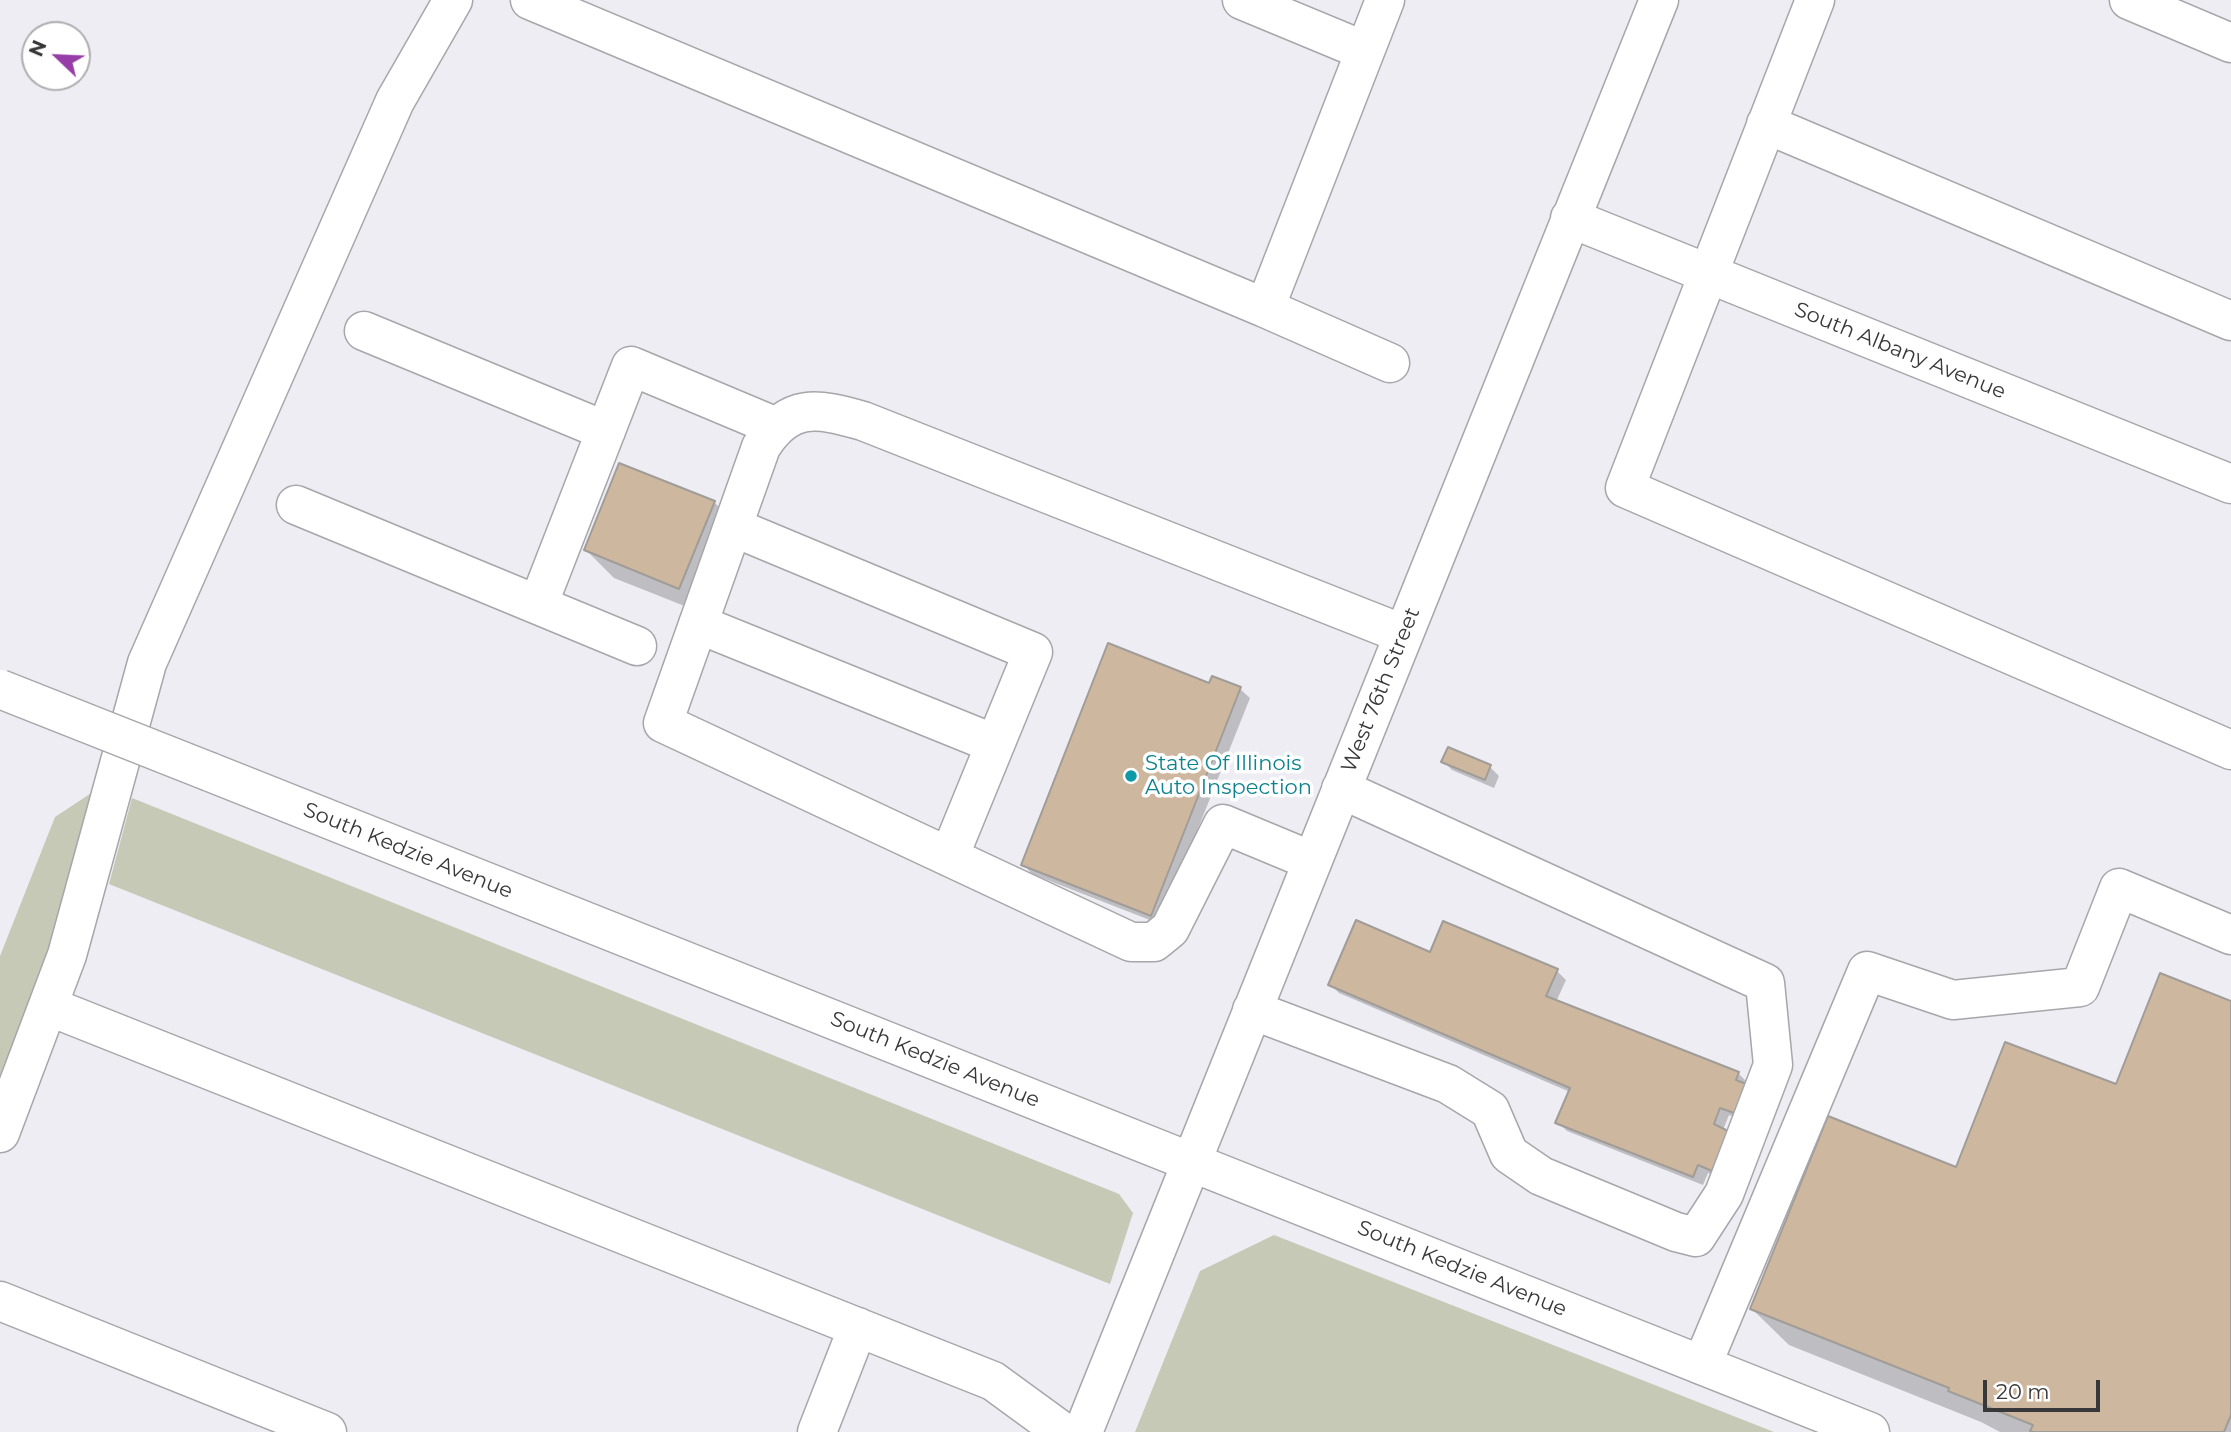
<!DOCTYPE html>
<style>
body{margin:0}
#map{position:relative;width:2231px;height:1432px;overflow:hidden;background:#ededf3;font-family:Montserrat,sans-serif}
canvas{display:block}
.north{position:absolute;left:21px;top:21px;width:70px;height:70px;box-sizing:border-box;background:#fff;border:2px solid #afafb0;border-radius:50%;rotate:293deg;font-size:19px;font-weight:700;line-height:28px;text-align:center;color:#38383a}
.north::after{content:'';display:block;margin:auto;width:24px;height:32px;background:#973da8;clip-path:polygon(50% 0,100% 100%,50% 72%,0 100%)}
.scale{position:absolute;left:1983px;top:1380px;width:117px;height:32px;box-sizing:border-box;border:4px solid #38383a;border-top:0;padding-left:9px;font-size:21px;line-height:24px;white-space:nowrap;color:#38383a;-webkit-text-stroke:5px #fff;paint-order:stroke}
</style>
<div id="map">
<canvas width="2231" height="1432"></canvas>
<div class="north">N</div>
<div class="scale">20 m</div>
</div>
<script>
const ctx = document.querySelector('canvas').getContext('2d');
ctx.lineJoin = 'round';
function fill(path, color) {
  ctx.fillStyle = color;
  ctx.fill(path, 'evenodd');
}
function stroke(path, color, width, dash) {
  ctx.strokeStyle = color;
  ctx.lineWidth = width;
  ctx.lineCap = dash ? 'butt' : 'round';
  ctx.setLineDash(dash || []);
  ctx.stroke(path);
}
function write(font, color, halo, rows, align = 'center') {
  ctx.font = font + ' Montserrat,sans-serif';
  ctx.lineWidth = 7;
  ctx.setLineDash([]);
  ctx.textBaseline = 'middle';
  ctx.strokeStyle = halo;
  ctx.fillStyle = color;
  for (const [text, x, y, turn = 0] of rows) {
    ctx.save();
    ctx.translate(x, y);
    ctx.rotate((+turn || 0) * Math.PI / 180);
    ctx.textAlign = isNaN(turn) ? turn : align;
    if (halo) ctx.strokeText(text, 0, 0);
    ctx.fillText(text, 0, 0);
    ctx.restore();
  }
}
const green = new Path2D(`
 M102 786 55 940 0 1075V956L55 817Z
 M132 798 1119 1194 1133 1213 1110 1284 109 884Z
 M1274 1235 1774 1432H1135L1200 1271Z`);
const shadow = new Path2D(`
 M714 502 742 530 707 615 614 578 586 550Z
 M1213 678 1240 689 1250 698 1160 924 1032 874 1023 864 1210 685Z
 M1449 749 1490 767 1499 776 1494 788 1452 770 1443 761Z
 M1431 954 1557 971 1566 980 1556 1002 1738 1073 1747 1082 1746 1122 1729 1115 1723 1130 1721 1178 1708 1173 1703 1185 1567 1131 1558 1122 1570 1092 1339 993 1330 984Z
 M2231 1003V1432H2000L1981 1422 1789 1345 1752 1309 1957 1170 2117 1086Z`);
const building = new Path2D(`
 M619 463 715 501 679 589 584 550Z
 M1108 643 1209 683 1212 676 1241 687 1151 916 1021 865Z
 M1448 747 1491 765 1485 780 1441 762Z
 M1356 920 1430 952 1443 921 1558 969 1546 996 1739 1072 1736 1080 1749 1085 1737 1114 1720 1108 1714 1124 1728 1131 1712 1171 1698 1165 1693 1177 1555 1123 1570 1088 1328 985Z
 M2160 973 2231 1001V1415L2224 1432H2033L2030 1431 2033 1425 1948 1391 1949 1388 1750 1309 1828 1116 1956 1167 2005 1042 2116 1084Z`);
const minor = new Path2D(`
 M530 0 1265 308 1385 0
 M1242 0 1365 51
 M1815 0 1625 488 2231 750
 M2129 0 2231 43
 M1766 124 2231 321
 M1570 218 2231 484
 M1265 308 1390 363
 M364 331 606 431
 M296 505 538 605 631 366 774 426
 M733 527 1033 652 949 857
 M538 605 637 646
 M698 624 995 744
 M1312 861 1223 824 1170 929 1154 942H1131L663 723 761 447C789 402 817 408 863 421L1403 634
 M48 1006 993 1381 1063 1432
 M1252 1010 1448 1084 1490 1110 1509 1154 1541 1176 1676 1232 1696 1237 1724 1194 1773 1065 1765 983 1341 789
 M0 1133 67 955 147 663 395 101 453 0
 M0 1301 327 1432
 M1702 1365 1867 971 1953 1000 2080 987 2119 888 2231 935
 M817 1432 858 1327
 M1083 1432 1659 0`);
const major = new Path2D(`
 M210 772 1870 1432`);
const majorBridge = new Path2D(`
 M0 689 210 772`);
const markers = [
 [1131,776,7,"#0f9aa8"]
];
const streetNames = [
 ["South Albany Avenue",1900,351,22],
 ["West 76th Street",1381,690,-68],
 ["South Kedzie Avenue",408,851,22],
 ["South Kedzie Avenue",935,1060,22],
 ["South Kedzie Avenue",1462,1269,22]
];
const cultureNames = [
 ["State Of Illinois",1145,764],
 ["Auto Inspection",1145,788]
];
fill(green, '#c6c9b5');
fill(shadow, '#0003');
fill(building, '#ceb79f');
stroke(building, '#a09c98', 2);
stroke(minor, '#a6a6ab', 41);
stroke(major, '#a6a6ab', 41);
stroke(minor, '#fff', 38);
stroke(major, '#fff', 38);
stroke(majorBridge, '#a6a6ab', 41, []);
stroke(majorBridge, '#fff', 38);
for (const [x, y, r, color] of markers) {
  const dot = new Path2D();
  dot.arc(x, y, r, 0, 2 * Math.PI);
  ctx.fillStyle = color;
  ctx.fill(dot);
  stroke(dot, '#fff', 2.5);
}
write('21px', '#38383a', '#fff', streetNames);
write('21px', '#0d838f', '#fff', cultureNames, 'left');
</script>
